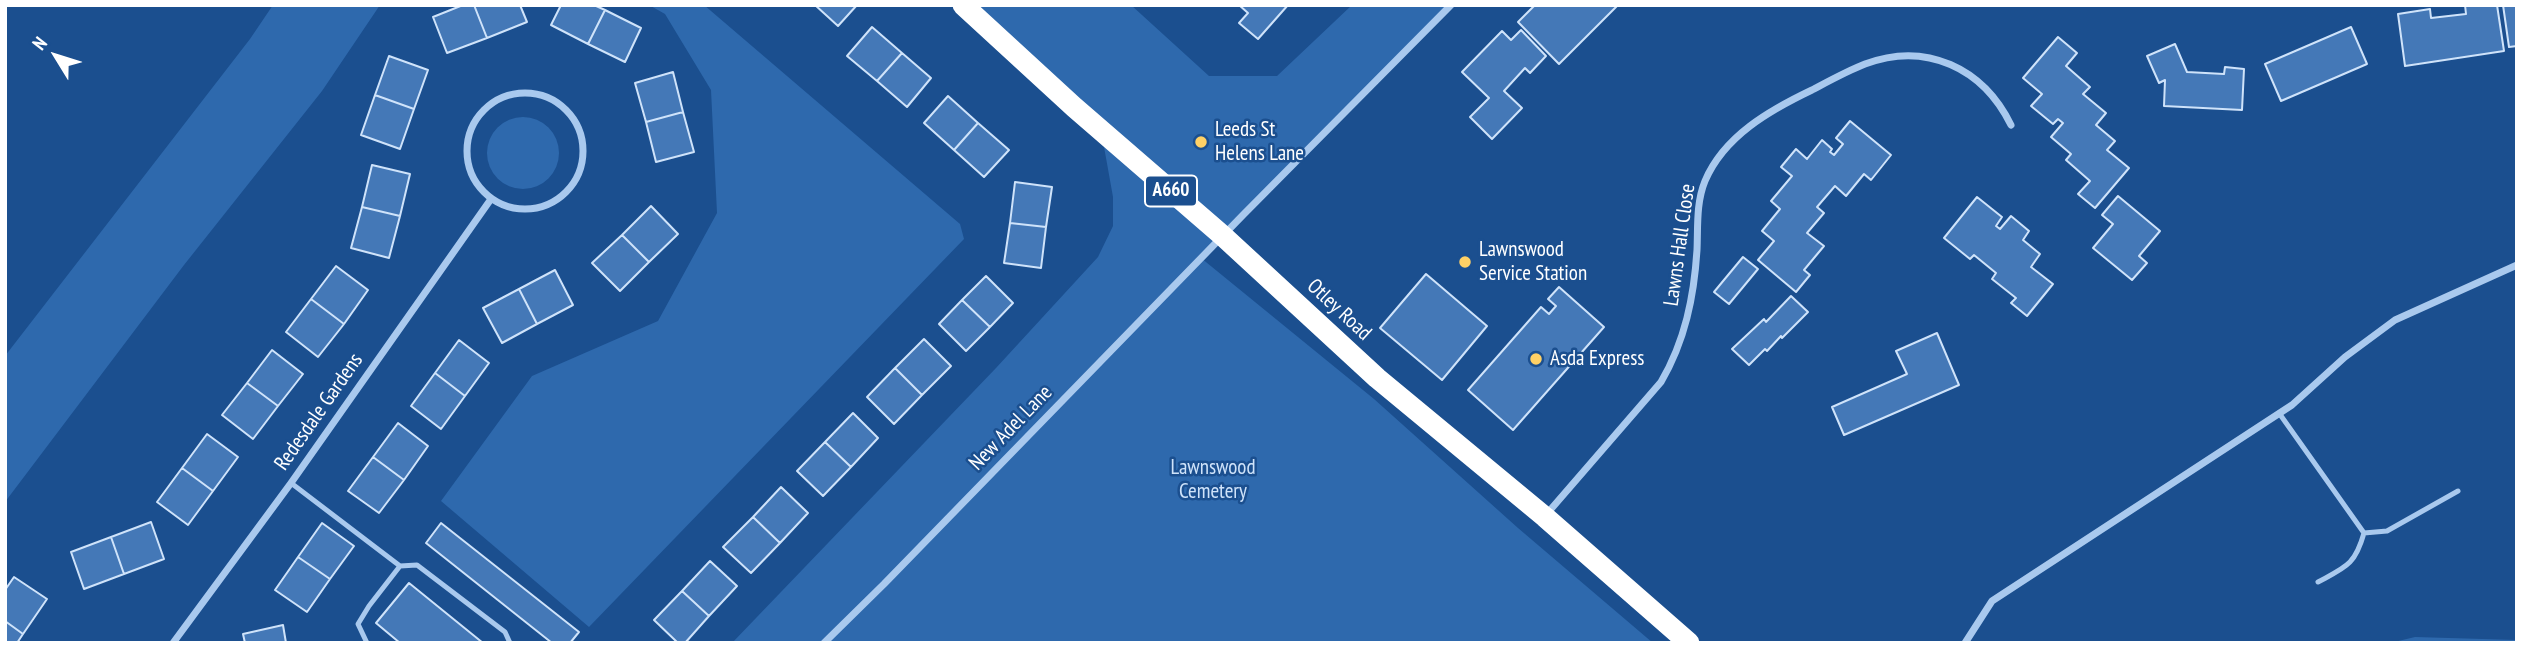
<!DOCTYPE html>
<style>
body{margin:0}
#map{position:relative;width:2522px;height:648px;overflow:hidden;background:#1b4f8f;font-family:"PT Sans Narrow",sans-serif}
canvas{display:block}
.frame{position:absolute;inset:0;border:7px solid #fff;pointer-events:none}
.north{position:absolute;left:21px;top:21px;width:70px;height:70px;-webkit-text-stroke:5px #1b4f8f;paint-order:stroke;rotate:308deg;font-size:19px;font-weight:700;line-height:28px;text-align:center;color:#fff}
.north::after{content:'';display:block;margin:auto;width:24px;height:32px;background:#fff;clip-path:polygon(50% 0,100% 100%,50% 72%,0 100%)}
</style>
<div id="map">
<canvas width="2522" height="648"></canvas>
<div class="frame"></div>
<div class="north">N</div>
</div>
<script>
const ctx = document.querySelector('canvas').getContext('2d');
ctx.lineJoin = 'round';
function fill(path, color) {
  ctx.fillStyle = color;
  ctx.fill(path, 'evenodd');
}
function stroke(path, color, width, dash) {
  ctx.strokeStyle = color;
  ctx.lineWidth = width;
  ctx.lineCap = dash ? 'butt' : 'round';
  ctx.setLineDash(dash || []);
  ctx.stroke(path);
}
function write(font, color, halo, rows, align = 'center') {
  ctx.font = font + ' "PT Sans Narrow",sans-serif';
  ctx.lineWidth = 5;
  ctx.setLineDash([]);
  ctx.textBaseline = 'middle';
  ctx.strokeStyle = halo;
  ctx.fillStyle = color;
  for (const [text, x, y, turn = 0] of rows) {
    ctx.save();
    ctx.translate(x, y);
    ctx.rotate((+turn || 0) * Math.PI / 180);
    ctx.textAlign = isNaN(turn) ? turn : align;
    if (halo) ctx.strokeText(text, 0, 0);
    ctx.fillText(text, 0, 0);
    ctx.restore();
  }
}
const green = new Path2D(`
 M273 5H380L322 91 184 265 5 502V356L250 39Z
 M649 5H704L960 224 964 239 589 627 441 501 532 376 658 321 717 213 711 90 665 14Z
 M963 5H1131L1209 76H1277L1352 5H1451L1201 258 1374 399 1518 528 1653 643H732L996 368 1098 257 1113 226V197L1101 130Z
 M487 153a36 36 0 1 1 72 0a36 36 0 1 1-72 0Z
 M2415 637 2517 640V643H2390Z`);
const building = new Path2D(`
 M463 5H474L487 38 447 53 433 17Z
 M474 5H520L527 22 487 38Z
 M561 5H594L605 10 588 44 551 25Z
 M815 5H857L838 26Z
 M1239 5H1288L1258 39 1239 23 1248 13Z
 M1535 5H1616L1617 6 1559 64 1518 22Z
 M2465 5H2497L2504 51 2405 66 2398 14 2430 9 2431 18 2466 14Z
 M2503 5H2517V46L2509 47Z
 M605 10 641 28 625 62 588 44Z
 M872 27 902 53 877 81 847 56Z
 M2351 27 2367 64 2281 101 2265 64Z
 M1521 30 1546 56 1530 73 1525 68 1504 91 1522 108 1492 139 1470 117 1489 98 1462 72 1502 31 1511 40Z
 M2058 37 2077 53 2066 66 2090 87 2083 94 2106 113 2096 125 2115 141 2107 150 2129 168 2095 208 2078 194 2090 181 2066 160 2071 154 2051 137 2063 123 2058 119 2053 124 2031 106 2042 94 2023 78Z
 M2175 44 2187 72 2224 74 2225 67 2244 69 2242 110 2164 106 2165 80 2159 83 2147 56Z
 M902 53 931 78 907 107 877 81Z
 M389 56 428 70 414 109 375 95Z
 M673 72 683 112 646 122 635 83Z
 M375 95 414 109 400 149 361 135Z
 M948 96 978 123 954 150 924 123Z
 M683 112 694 152 656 162 646 122Z
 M1850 121 1891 155 1871 180 1864 174 1846 196 1835 186 1817 207 1824 213 1807 233 1824 246 1804 270 1810 275 1796 292 1758 260 1774 241 1762 231 1780 209 1771 201 1792 176 1781 167 1796 149 1807 159 1822 140 1832 149 1830 152 1834 155 1843 144 1836 138Z
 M978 123 1009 150 984 177 954 150Z
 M372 165 410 174 400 216 362 207Z
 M1015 182 1052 187 1046 227 1010 223Z
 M2118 196 2160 231 2139 256 2147 263 2132 280 2093 248 2113 224 2102 215Z
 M1977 197 2002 217 1996 226 2000 229 2011 216 2029 231 2023 240 2040 254 2031 267 2053 284 2027 316 2011 303 2016 298 1992 279 1996 273 1974 255 1970 259 1944 238Z
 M651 206 678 234 649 262 622 235Z
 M362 207 400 216 389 258 351 248Z
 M1010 223 1046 227 1041 268 1004 263Z
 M622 235 649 262 620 291 592 263Z
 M1743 257 1758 269 1729 304 1714 292Z
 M336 266 368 290 344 324 311 299Z
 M555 270 573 305 537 324 519 289Z
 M1426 274 1487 326 1442 380 1380 328Z
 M986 276 1013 303 990 327 962 300Z
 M1559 287 1604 327 1513 430 1468 390 1541 307 1549 314 1556 306 1548 299Z
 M519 289 537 324 502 343 483 308Z
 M1791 296 1808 312 1782 338 1781 336 1767 351 1765 349 1749 365 1732 349 1764 319 1766 322Z
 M311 299 344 324 318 357 286 332Z
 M962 300 990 327 966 351 939 324Z
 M1937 333 1959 385 1844 435 1832 407 1907 374 1896 351Z
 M924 339 951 366 922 395 895 368Z
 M459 340 489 363 465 396 435 373Z
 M272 350 303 374 278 406 247 383Z
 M895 368 922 395 894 424 867 397Z
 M435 373 465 396 441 429 411 406Z
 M247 383 278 406 253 439 222 415Z
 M853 413 878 438 851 467 825 442Z
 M398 423 428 446 404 480 373 457Z
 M207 434 238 457 213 491 182 468Z
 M825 442 851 467 823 496 797 471Z
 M373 457 404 480 379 513 348 491Z
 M182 468 213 491 188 525 157 502Z
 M781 487 808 513 780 543 753 517Z
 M753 517 780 543 751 573 723 547Z
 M151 522 164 559 124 574 111 537Z
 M322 523 354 546 330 579 298 557Z
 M441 523 579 632 570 643H552L426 543Z
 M111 537 124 574 84 589 71 552Z
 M298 557 330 579 307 612 275 590Z
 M710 561 737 586 709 616 682 591Z
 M14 577 47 599 23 634 5 621V590Z
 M409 583 483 643H400L376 623Z
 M682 591 709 616 685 643H678L654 620Z
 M5 621 23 634 17 643H5Z
 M283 625 286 643H245L243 634Z`);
const lane = new Path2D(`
 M2279 413 2364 533C2355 565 2346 567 2318 582
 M291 483 400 566 417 565 505 632 510 643
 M2364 533 2387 531 2458 491
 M367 643 358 624 369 606 400 566`);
const street = new Path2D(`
 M467 151a58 58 0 1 1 116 0a58 58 0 1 1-116 0Z
 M1545 516 1661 382C1685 341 1694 297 1697 250 1698 227 1696 203 1705 181 1724 136 1770 110 1812 90 1829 81 1847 71 1865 64 1926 41 1983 68 2011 125
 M173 643 291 483 491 199
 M824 643 884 584 1243 215 1451 5
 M1965 643 1992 601 2292 405 2345 357 2395 320 2517 265`);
const highway = new Path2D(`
 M963 5 1074 107 1223 236 1377 378 1545 517 1689 643`);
const markers = [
 [1201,142,7,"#ffd166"],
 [1465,262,7,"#ffd166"],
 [1536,359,7,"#ffd166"]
];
const shields = [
 [1171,191,52]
];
const shieldNames = [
 ["A660",1171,191]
];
const poiNames = [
 ["Leeds St",1215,130],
 ["Helens Lane",1215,154],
 ["Lawnswood",1479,250],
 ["Service Station",1479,274],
 ["Asda Express",1550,359]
];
const streetNames = [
 ["Lawns Hall Close",1680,245,-82],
 ["Otley Road",1339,310,43],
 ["Redesdale Gardens",319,412,-55],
 ["New Adel Lane",1011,428,-46]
];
const parkNames = [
 ["Lawnswood",1213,468],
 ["Cemetery",1213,492]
];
fill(green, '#2e69ad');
fill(building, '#4478b7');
stroke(building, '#cfe3fa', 2);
stroke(lane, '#a9c9ee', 5);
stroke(street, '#a9c9ee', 7);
stroke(highway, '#fff', 21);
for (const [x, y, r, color] of markers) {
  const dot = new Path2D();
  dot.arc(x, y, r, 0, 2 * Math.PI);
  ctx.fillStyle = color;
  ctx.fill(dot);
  stroke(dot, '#1b4f8f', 2.5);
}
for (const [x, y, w] of shields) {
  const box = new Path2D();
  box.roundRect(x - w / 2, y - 15.5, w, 31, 5);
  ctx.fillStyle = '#1b4f8f';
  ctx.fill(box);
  stroke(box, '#fff', 2);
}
write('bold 19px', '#fff', null, shieldNames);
write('21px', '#fff', '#1b4f8f', poiNames, 'left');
write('21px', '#fff', '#1b4f8f', streetNames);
write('21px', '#cfe3fa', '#1b4f8f', parkNames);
</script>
